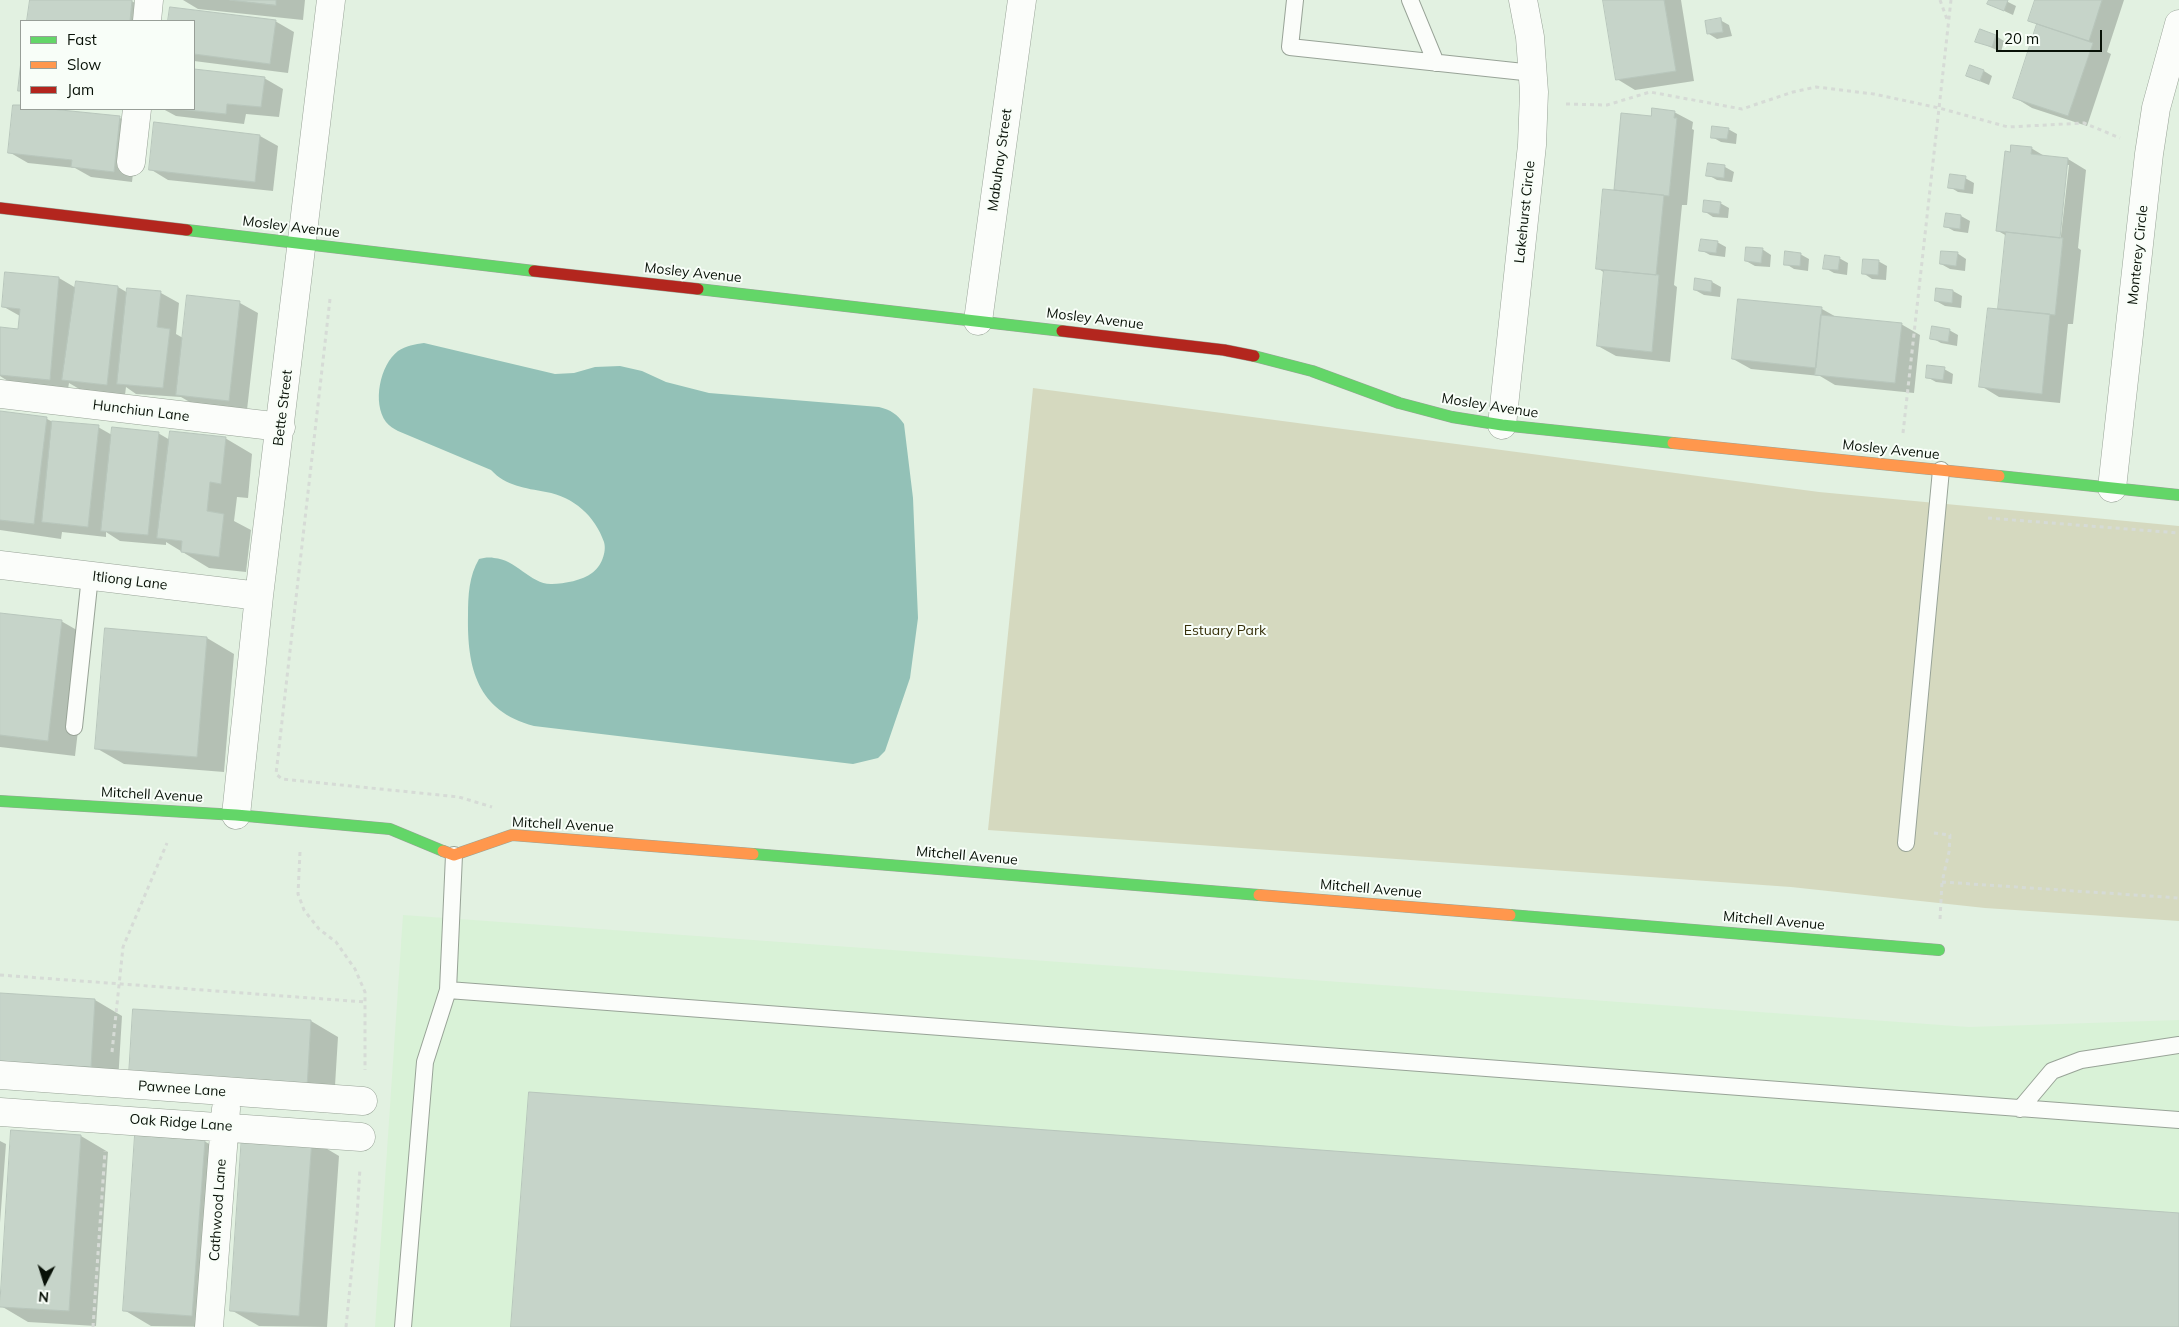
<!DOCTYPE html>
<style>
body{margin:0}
#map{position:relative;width:2179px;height:1327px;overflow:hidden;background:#e2f1e1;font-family:Mulish,sans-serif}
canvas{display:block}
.legend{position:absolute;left:20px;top:20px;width:175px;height:90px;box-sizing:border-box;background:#f8fef8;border:1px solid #989f98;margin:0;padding:6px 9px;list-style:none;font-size:15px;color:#081107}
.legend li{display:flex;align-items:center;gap:10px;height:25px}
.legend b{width:25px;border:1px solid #989f98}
.north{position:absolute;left:20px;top:1257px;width:50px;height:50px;-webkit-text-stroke:4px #f8fef8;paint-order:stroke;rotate:185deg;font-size:14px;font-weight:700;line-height:20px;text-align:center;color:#081107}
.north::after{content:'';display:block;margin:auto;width:18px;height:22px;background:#081107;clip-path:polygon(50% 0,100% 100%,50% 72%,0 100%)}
.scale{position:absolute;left:1996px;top:30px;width:106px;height:22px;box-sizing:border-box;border:2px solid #081107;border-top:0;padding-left:6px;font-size:15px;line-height:18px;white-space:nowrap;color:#081107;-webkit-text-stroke:4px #f8fef8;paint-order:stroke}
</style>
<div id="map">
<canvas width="2179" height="1327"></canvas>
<ul class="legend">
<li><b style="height:6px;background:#63d668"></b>Fast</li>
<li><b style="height:6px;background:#ff974d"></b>Slow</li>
<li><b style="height:6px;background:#b3261e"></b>Jam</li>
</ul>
<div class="north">N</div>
<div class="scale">20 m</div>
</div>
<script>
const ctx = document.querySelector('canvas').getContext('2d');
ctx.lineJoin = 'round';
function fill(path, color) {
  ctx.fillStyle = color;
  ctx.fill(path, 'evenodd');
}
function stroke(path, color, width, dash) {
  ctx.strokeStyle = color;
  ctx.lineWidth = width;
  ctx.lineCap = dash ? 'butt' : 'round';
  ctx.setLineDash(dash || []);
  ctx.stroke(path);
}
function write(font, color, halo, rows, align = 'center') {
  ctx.font = font + ' Mulish,sans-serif';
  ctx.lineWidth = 4;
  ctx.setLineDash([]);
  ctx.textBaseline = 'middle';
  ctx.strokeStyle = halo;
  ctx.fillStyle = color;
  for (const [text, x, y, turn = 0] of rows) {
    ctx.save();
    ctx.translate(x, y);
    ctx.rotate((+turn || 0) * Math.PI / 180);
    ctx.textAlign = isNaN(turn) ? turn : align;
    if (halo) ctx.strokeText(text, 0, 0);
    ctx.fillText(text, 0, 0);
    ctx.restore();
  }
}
const built = new Path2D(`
 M403 915 1969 1027 2179 1020V1327H375Z`);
const green = new Path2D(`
 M1033 388 1819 492 2179 526V921L1985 908 1791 887 988 830Z`);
const water = new Path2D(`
 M424 343 555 374 574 373 595 367 620 366 642 371 666 382 709 393 879 407C891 410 897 414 904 424L913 498 918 618 910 678 885 751 878 758 853 764 534 726C477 711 467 668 468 615 468 595 469 576 479 559 483 558 489 557 494 558 516 559 531 585 552 584 564 584 583 580 592 573 601 567 607 552 604 542 595 516 574 497 546 492 525 488 506 486 491 470L398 431C394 429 389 426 386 422 372 403 380 365 398 351 406 346 415 344 424 343Z`);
const shadow = new Path2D(`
 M31 0H130L150 12 149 21H30L29 20Z
 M183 0H305L303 20 198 9Z
 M1604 0H1681L1694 81 1635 90 1617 79Z
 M1990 0H2004L2016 6 2013 15 1989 4Z
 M2037 0H2124L2107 52 2111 54 2087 126 2032 108 2014 97 2038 25 2030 20Z
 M171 8 275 21 294 32 288 73 194 61V21H169Z
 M1720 20 1729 25 1732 36 1717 39 1709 34Z
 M1996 36 2004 41 2001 52 1977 41Z
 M194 70 264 78 283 89 279 117 246 114 244 124 176 116 163 109H194Z
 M1984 71 1992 76 1989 85 1967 76Z
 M14 106 21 107V109H40L120 118 138 128 132 182 91 177 75 168 28 163 9 152Z
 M1674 112 1693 122 1692 129 1694 130 1687 205H1682L1674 285 1677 287 1670 362 1616 356 1598 346 1605 273 1597 268 1615 191 1623 114 1652 117Z
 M1728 129 1737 134 1736 144 1721 142 1712 137Z
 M260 136 278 146 273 191 168 180 150 169Z
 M2031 148 2046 157 2068 159 2086 170 2078 248 2081 250 2073 324H2068L2060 403 1999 397 1981 386 1999 310 2007 236 1998 231 2011 153ZM2066 165H2069L2060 244H2058Z
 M1725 167 1734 172 1732 182 1717 180 1708 175Z
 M1965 178 1974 183 1973 194 1958 192 1950 187Z
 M1720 203 1729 208 1728 218 1713 217 1704 211Z
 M1947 214 1961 216 1970 221 1968 233 1954 231 1945 226Z
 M1717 242 1726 247 1725 257 1710 255 1701 250Z
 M1762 249 1771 255 1770 267 1755 266 1746 261Z
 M1957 253 1966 259 1965 271 1950 269 1941 264Z
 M1800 254 1809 259 1808 271 1794 269 1786 264Z
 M1839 258 1848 263 1847 275 1834 273 1825 268Z
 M1878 261 1887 266 1886 280 1872 279 1863 273Z
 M59 278 76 288 118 287 128 293H161L179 303 176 334 183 338 188 297 240 303 258 313 247 410 195 405 181 397 136 394 126 387 125 395 81 390 69 383 68 389 14 385 0 376V333L19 330 20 316 4 307Z
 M1712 282 1721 287 1720 297 1704 295 1695 290Z
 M1937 289 1953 291 1962 296 1961 308 1945 306 1936 301Z
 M1822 309 1838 318 1901 324 1920 335 1914 393 1835 385 1820 376 1751 369 1733 359Z
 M1949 330 1958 335 1957 346 1941 343 1932 338Z
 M1944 369 1953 374 1952 384 1936 382 1927 377Z
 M0 413 47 419 53 422 98 427 112 435 158 433 170 440 225 438 252 454 248 498 237 497 234 521 251 530 246 572 209 568 166 542V545L120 541 106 532V537L62 532 61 539 0 530Z
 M0 614 61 621 89 637 75 756 0 747Z
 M207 638 234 654 224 772 124 764 96 748Z
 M0 995 95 1000 122 1016 118 1082 0 1075Z
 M311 1021 338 1037 334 1102 157 1090Z
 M81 1136 108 1152 96 1326 28 1322 1 1306Z
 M312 1140 339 1156 327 1327 259 1326 231 1310Z
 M0 1141 6 1144 0 1223Z
 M204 1141 232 1157 220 1327 151 1326 124 1310Z`);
const building = new Path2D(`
 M30 0H132L130 21H27Z
 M230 0H276V5Z
 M1603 0H1664L1676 71 1616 80Z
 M1989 0H2008L2004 11 1987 4Z
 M2035 0H2102L2089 41 2028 21Z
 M170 7 276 20 270 64 194 54V21H168Z
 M1721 18 1723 32 1707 34 1705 21Z
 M2037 24 2093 43 2068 116 2013 98Z
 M1980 29 1996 35 1992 47 1975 42Z
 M21 61V91H18Z
 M1970 65 1984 70 1980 81 1966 76Z
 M194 69 265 77 261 107 227 104 226 114 177 109H194Z
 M13 105H21V109H51L120 116 114 172 71 167 72 160 8 153Z
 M1652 108 1675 111 1674 118H1677L1669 196 1614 190 1621 113 1651 116Z
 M154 122 260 135 255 182 149 170Z
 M1712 126 1729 128 1727 139 1711 138Z
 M2011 145 2032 147 2031 154 2068 158 2060 238 1996 231 2005 151 2010 152Z
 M1708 163 1725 165 1724 178 1706 176Z
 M1950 174 1966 176 1964 190 1948 188Z
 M1603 189 1664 195 1656 275 1596 269Z
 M1704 200 1721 202 1719 214 1703 212Z
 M1946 213 1961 215 1960 229 1944 227Z
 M2006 232 2063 238 2055 315 1998 309Z
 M1701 239 1718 241 1716 253 1699 251Z
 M1746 247 1763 248 1761 263 1745 261Z
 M1785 251 1801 253 1800 266 1784 265Z
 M1941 251 1958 252 1956 266 1940 264Z
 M1825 255 1840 257 1838 270 1823 269Z
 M1863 259 1879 260 1878 275 1862 274Z
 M1604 270 1659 275 1652 352 1597 346Z
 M5 272 59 277 50 380 0 375V327L18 329 20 309 2 307Z
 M1695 278 1712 281 1711 292 1694 290Z
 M76 281 118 286 107 385 62 380Z
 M127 288 161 291 157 327 170 329 163 388 117 384Z
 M1936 288 1953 290 1952 303 1935 301Z
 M187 295 240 301 229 401 176 395Z
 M1738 299 1822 307 1816 368 1732 359Z
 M1988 308 2050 314 2042 394 1979 387Z
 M1821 315 1902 323 1895 383 1815 375Z
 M1932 326 1950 329 1948 342 1930 339Z
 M1927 365 1945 367 1943 380 1926 378Z
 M0 411 47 417 34 524 0 520Z
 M52 421 99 425 88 527 42 522Z
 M112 427 159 432 148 535 101 531Z
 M170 431 226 437 221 484 210 482 207 511 224 514 219 557 181 552 182 541 157 538Z
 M0 613 62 620 48 741 0 735Z
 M105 628 207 637 197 757 95 749Z
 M0 993 95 999 91 1067 0 1062Z
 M133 1009 311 1020 307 1087 129 1075Z
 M529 1092 2179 1213V1327H511Z
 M11 1130 81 1135 69 1311 0 1307Z
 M135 1135 205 1140 192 1316 123 1311Z
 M242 1135 312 1139 299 1316 230 1311Z`);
const path = new Path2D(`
 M1940 0 1948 22
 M1566 104 1607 105 1650 92 1742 109 1793 92 1816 87 1874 94 1939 108 2008 127 2084 123 2120 138
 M330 299 276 774 282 779 459 797 492 807
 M1903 433 1951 0
 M1988 518 2179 533
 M1934 833 1950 835 1949 852 1942 882 2179 898
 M300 852 298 894 304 910 319 929 336 942 355 969 365 992V1070
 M1940 919 1942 882
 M0 975 365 1002
 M112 1052 123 947 167 843
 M93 1327 105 1151
 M346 1327 357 1216 360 1168`);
const lane = new Path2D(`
 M1295 0 1290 47 1533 73
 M1410 0 1436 63
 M74 727 90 576
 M1906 843 1941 470
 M454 855 448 990 2179 1120
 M2020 1109 2052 1071 2081 1060 2179 1045
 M403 1327 425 1062 448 990`);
const street = new Path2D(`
 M147 21 149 0
 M131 162 137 109
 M978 321 1022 0
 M0 394 281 427
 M1502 425 1532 145 1534 92 1530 37 1523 0
 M2112 488 2149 154 2156 108 2179 24
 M0 565 259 596
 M236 815 259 596 331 0
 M0 1075 363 1101
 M0 1112 361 1137
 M209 1327 226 1109`);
const fast = new Path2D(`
 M187 230 534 271
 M698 289 1062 331
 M1254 356 1312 371 1399 403 1452 417 1502 425 1673 443
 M1999 476 2179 495
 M0 801 236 815 390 829 443 851
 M753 854 1259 895
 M1510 915 1939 950`);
const slow = new Path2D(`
 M1673 443 1999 476
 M443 851 454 855 512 835 753 854
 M1259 895 1510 915`);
const jam = new Path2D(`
 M0 208 187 230
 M534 271 698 289
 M1062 331 1224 350 1254 356`);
const streetNames = [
 ["Mabuhay Street",1000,160,-82],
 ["Lakehurst Circle",1525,212,-84],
 ["Mosley Avenue",291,227,7],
 ["Monterey Circle",2138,255,-84],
 ["Mosley Avenue",693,273,6],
 ["Mosley Avenue",1095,319,7],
 ["Mosley Avenue",1490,406,9],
 ["Bette Street",283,408,-83],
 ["Hunchiun Lane",141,411,7],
 ["Mosley Avenue",1891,450,6],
 ["Itliong Lane",130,581,7],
 ["Mitchell Avenue",152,795,3],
 ["Mitchell Avenue",563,825,3],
 ["Mitchell Avenue",967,856,5],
 ["Mitchell Avenue",1371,889,5],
 ["Mitchell Avenue",1774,921,5],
 ["Pawnee Lane",182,1089,4],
 ["Oak Ridge Lane",181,1123,4],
 ["Cathwood Lane",218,1210,-86]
];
const parkNames = [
 ["Estuary Park",1225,631]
];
fill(built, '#d9f2d7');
fill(green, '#d5d9bf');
fill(water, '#93c1b7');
fill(shadow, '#0003');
fill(building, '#c6d4c9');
stroke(building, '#b8c6bc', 1);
stroke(lane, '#98a397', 18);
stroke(street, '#98a397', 29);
stroke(fast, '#98a397', 12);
stroke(slow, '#98a397', 12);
stroke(jam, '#98a397', 12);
stroke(path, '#d6dbd6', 3, [4, 4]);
stroke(lane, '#fbfdfa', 16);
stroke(street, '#fbfdfa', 28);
stroke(fast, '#63d668', 11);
stroke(slow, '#ff974d', 11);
stroke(jam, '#b3261e', 11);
write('14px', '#081107', '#f8fef8', streetNames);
write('14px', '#37300a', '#f8fef8', parkNames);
</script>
